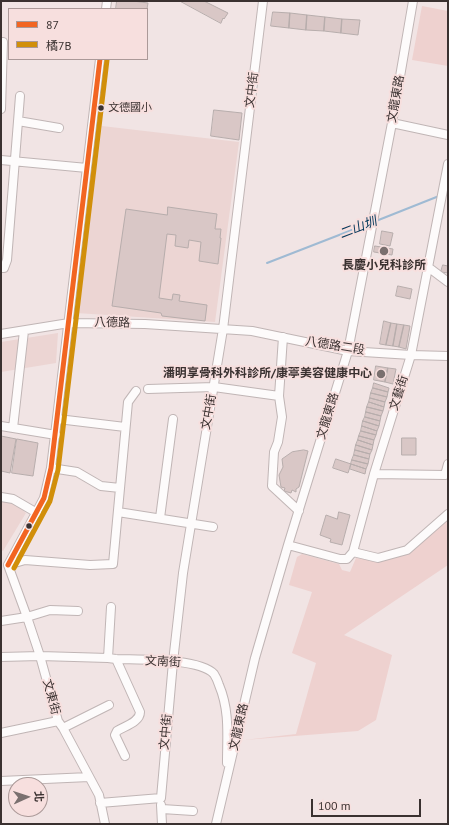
<!DOCTYPE html>
<meta charset="utf-8">
<style>
body{margin:0}
#map{position:relative;width:449px;height:825px;overflow:hidden;background:#f1e4e4;font-family:"PT Sans","Noto Sans TC",sans-serif}
canvas{display:block}
.frame{position:absolute;inset:0;border:2px solid #3a3130;pointer-events:none}
.legend{position:absolute;left:8px;top:8px;width:140px;height:52px;box-sizing:border-box;background:#f7dfde;border:1px solid #ab9998;margin:0;padding:5px 7px;list-style:none;font-size:12px;color:#3a3130}
.legend li{display:flex;align-items:center;gap:8px;height:20px}
.legend b{width:20px;border:1px solid #ab9998}
.north{position:absolute;left:8px;top:777px;width:40px;height:40px;box-sizing:border-box;background:#f7dfde;border:1px solid #ab9998;border-radius:50%;rotate:87deg;font-size:11px;font-weight:700;line-height:16px;text-align:center;color:#3a3130}
.north::after{content:'';display:block;margin:auto;width:14px;height:18px;background:#7a706f;clip-path:polygon(50% 0,100% 100%,50% 72%,0 100%)}
.scale{position:absolute;left:311px;top:799px;width:110px;height:18px;box-sizing:border-box;border:2px solid #3a3130;border-top:0;padding-left:5px;font-size:12px;line-height:14px;white-space:nowrap;color:#3a3130;-webkit-text-stroke:3px #f7dfde;paint-order:stroke}
</style>
<div id="map">
<canvas width="449" height="825"></canvas>
<div class="frame"></div>
<ul class="legend">
<li><b style="height:5px;background:#f26522"></b>87</li>
<li><b style="height:5px;background:#d18f0a"></b>橘7B</li>
</ul>
<div class="north">北</div>
<div class="scale">100 m</div>
</div>
<script>
const ctx = document.querySelector('canvas').getContext('2d');
ctx.lineJoin = 'round';
function fill(path, color) {
  ctx.fillStyle = color;
  ctx.fill(path, 'evenodd');
}
function stroke(path, color, width, dash) {
  ctx.strokeStyle = color;
  ctx.lineWidth = width;
  ctx.lineCap = dash ? 'butt' : 'round';
  ctx.setLineDash(dash || []);
  ctx.stroke(path);
}
function write(font, color, halo, rows, align = 'center') {
  ctx.font = font + ' "PT Sans","Noto Sans TC",sans-serif';
  ctx.lineWidth = 4;
  ctx.setLineDash([]);
  ctx.textBaseline = 'middle';
  ctx.strokeStyle = halo;
  ctx.fillStyle = color;
  for (const [text, x, y, turn = 0] of rows) {
    ctx.save();
    ctx.translate(x, y);
    ctx.rotate((+turn || 0) * Math.PI / 180);
    ctx.textAlign = isNaN(turn) ? turn : align;
    if (halo) ctx.strokeText(text, 0, 0);
    ctx.fillText(text, 0, 0);
    ctx.restore();
  }
}
const built = new Path2D(`
 M102 126 239 142 215 322 76 313Z
 M58 333 56 363 1 372V342Z
 M1 501 17 505 26 513 3 551 1 550Z`);
const green = new Path2D(`
 M422 6 448 11V66L412 60Z
 M448 520V565L344 635 392 655 376 720 358 731 244 740 296 734 316 663 292 653 312 592 289 585 297 557 302 554 339 564 342 570 350 572 356 558 378 560 407 554Z`);
const stream = new Path2D(`
 M376 221 439 196
 M267 263 370 223`);
const building = new Path2D(`
 M117 1H133L148 3 147 9H116Z
 M180 1H204L228 13 224 19 223 18 221 23Z
 M273 12 290 13 289 28 271 26Z
 M290 13 307 15 306 30 289 28Z
 M307 15 325 17 324 31 306 30Z
 M325 17 342 19 341 33 324 31Z
 M342 19 360 20 358 35 341 33Z
 M214 110 242 113 239 140 211 136Z
 M168 207 217 214 215 229H221L220 238H221L218 264 199 261 201 242 189 240 188 248 175 246 176 235 167 234 159 298 172 300 173 294 180 295 179 301 207 305 205 321 162 316 161 313 112 306 126 209 167 215Z
 M382 231 393 233 390 246 380 244Z
 M375 246 393 249 392 255 374 252Z
 M443 265 448 266V273L441 272Z
 M398 286 412 289 410 299 396 296Z
 M384 321 391 323 386 345 380 344Z
 M391 323 397 324 393 346 386 345Z
 M397 324 404 325 399 347 393 346Z
 M404 325 410 326 406 349 399 347Z
 M376 366 388 368 385 382 374 380Z
 M388 368 396 369 393 384 385 382Z
 M374 383 389 388 388 392 373 388Z
 M373 388 388 392 387 397 371 393Z
 M371 393 387 397 385 402 370 398Z
 M370 398 385 402 384 407 369 402Z
 M369 402 384 407 383 411 367 407Z
 M367 407 383 411 381 416 366 412Z
 M366 412 381 416 380 421 365 417Z
 M365 417 380 421 379 426 363 421Z
 M363 421 379 426 377 431 362 426Z
 M362 426 377 431 376 435 361 431Z
 M361 431 376 435 374 440 359 436Z
 M1 436 16 439 10 473 1 471Z
 M359 436 374 440 373 445 358 440Z
 M402 438H416V455H402Z
 M17 439 38 443 33 476 12 473Z
 M358 440 373 445 372 450 356 445Z
 M356 445 372 450 370 454 355 450Z
 M304 450 308 451 299 487 296 489V492L292 490 291 493 284 491 285 488 281 487 279 475 283 467 282 459 292 452Z
 M355 450 370 454 369 459 354 455Z
 M354 455 369 459 368 464 352 460Z
 M336 459 351 464 348 473 333 468Z
 M352 460 368 464 366 469 351 464Z
 M351 464 366 469 365 474 350 469Z
 M339 512 350 515 342 545 330 542 331 539 320 535 326 515 337 519Z`);
const minor = new Path2D(`
 M106 9 107 1
 M1 109 3 42
 M18 121 59 128
 M392 123 448 135
 M1 160 87 168
 M428 267 448 282
 M1 268H4L7 260 20 96
 M1 334 69 323 145 324 252 331 348 351 411 355 448 356
 M148 389 214 387 279 396 282 417 278 442 274 452 272 486 299 511
 M279 396 283 337
 M58 419 125 427
 M1 426 56 435
 M13 428 24 331
 M51 468 77 472 101 486 120 488
 M374 474 445 475 448 474
 M445 475 448 464
 M1 497 13 499 37 513
 M118 512 213 527
 M160 518 173 419
 M288 545 340 559H347L353 552 374 474 411 355 448 164
 M353 552 378 558 407 550 448 514
 M8 565 44 498 51 468 100 59
 M8 565 25 560 90 565 113 564 128 402 136 391
 M8 565 27 617 40 656 58 721 63 728 99 795 105 824
 M1 621 27 617 50 610 78 611
 M1 657 40 656 108 658 116 659C138 660 199 658 214 674 216 677 218 682 219 685 230 711 227 736 227 763
 M108 658 111 607
 M116 659 140 712C140 722 125 726 117 731L115 735 125 756
 M63 728 109 705
 M1 733 58 721
 M1 781 89 777
 M100 803 161 798 173 662 183 573 223 329 263 1
 M161 805 162 824
 M162 809 193 811
 M216 824 255 658 288 545 348 351 392 123 413 1`);
const bus1 = new Path2D(`
 M8 565 44 498 51 468 100 59`);
const bus2 = new Path2D(`
 M14 568 50 501 58 470 107 60`);
const markers = [
 [101,108,3.5,"#3a3130"],
 [384,251,5,"#7a706f"],
 [381,374,5,"#7a706f"],
 [29,526,3.5,"#3a3130"]
];
const busNames = [
 ["文德國小",108,108]
];
const streetNames = [
 ["文中街",252,90,-83],
 ["文龍東路",396,99,-80],
 ["八德路",112,323,1],
 ["八德路二段",335,346,9],
 ["文藝街",399,393,-72],
 ["文中街",209,412,-80],
 ["文龍東路",328,416,-73],
 ["文南街",163,662,3],
 ["文東街",51,697,75],
 ["文龍東路",239,727,-77],
 ["文中街",166,732,-85]
];
const poiNames = [
 ["長慶小兒科診所",384,266],
 ["潘明享骨科外科診所/康葶美容健康中心",372,374,"right"]
];
const waterNames = [
 ["二山圳",358,228,-21]
];
fill(built, '#ecd5d3');
fill(green, '#eed1cf');
stroke(stream, '#9fbad3', 2);
fill(building, '#d9c7c6');
stroke(building, '#b7adac', 1);
stroke(minor, '#c0b5b5', 10);
stroke(minor, '#fdfbfb', 8);
stroke(bus1, '#f26522', 5);
stroke(bus2, '#d18f0a', 5);
for (const [x, y, r, color] of markers) {
  const dot = new Path2D();
  dot.arc(x, y, r, 0, 2 * Math.PI);
  ctx.fillStyle = color;
  ctx.fill(dot);
  stroke(dot, '#f7dfde', 1.5);
}
write('11px', '#3a3130', '#f7dfde', busNames, 'left');
write('12px', '#3a3130', '#f7dfde', streetNames);
write('bold 12px', '#3a3130', '#f7dfde', poiNames);
write('italic 13px', '#003659', '#f7dfde', waterNames);
</script>
